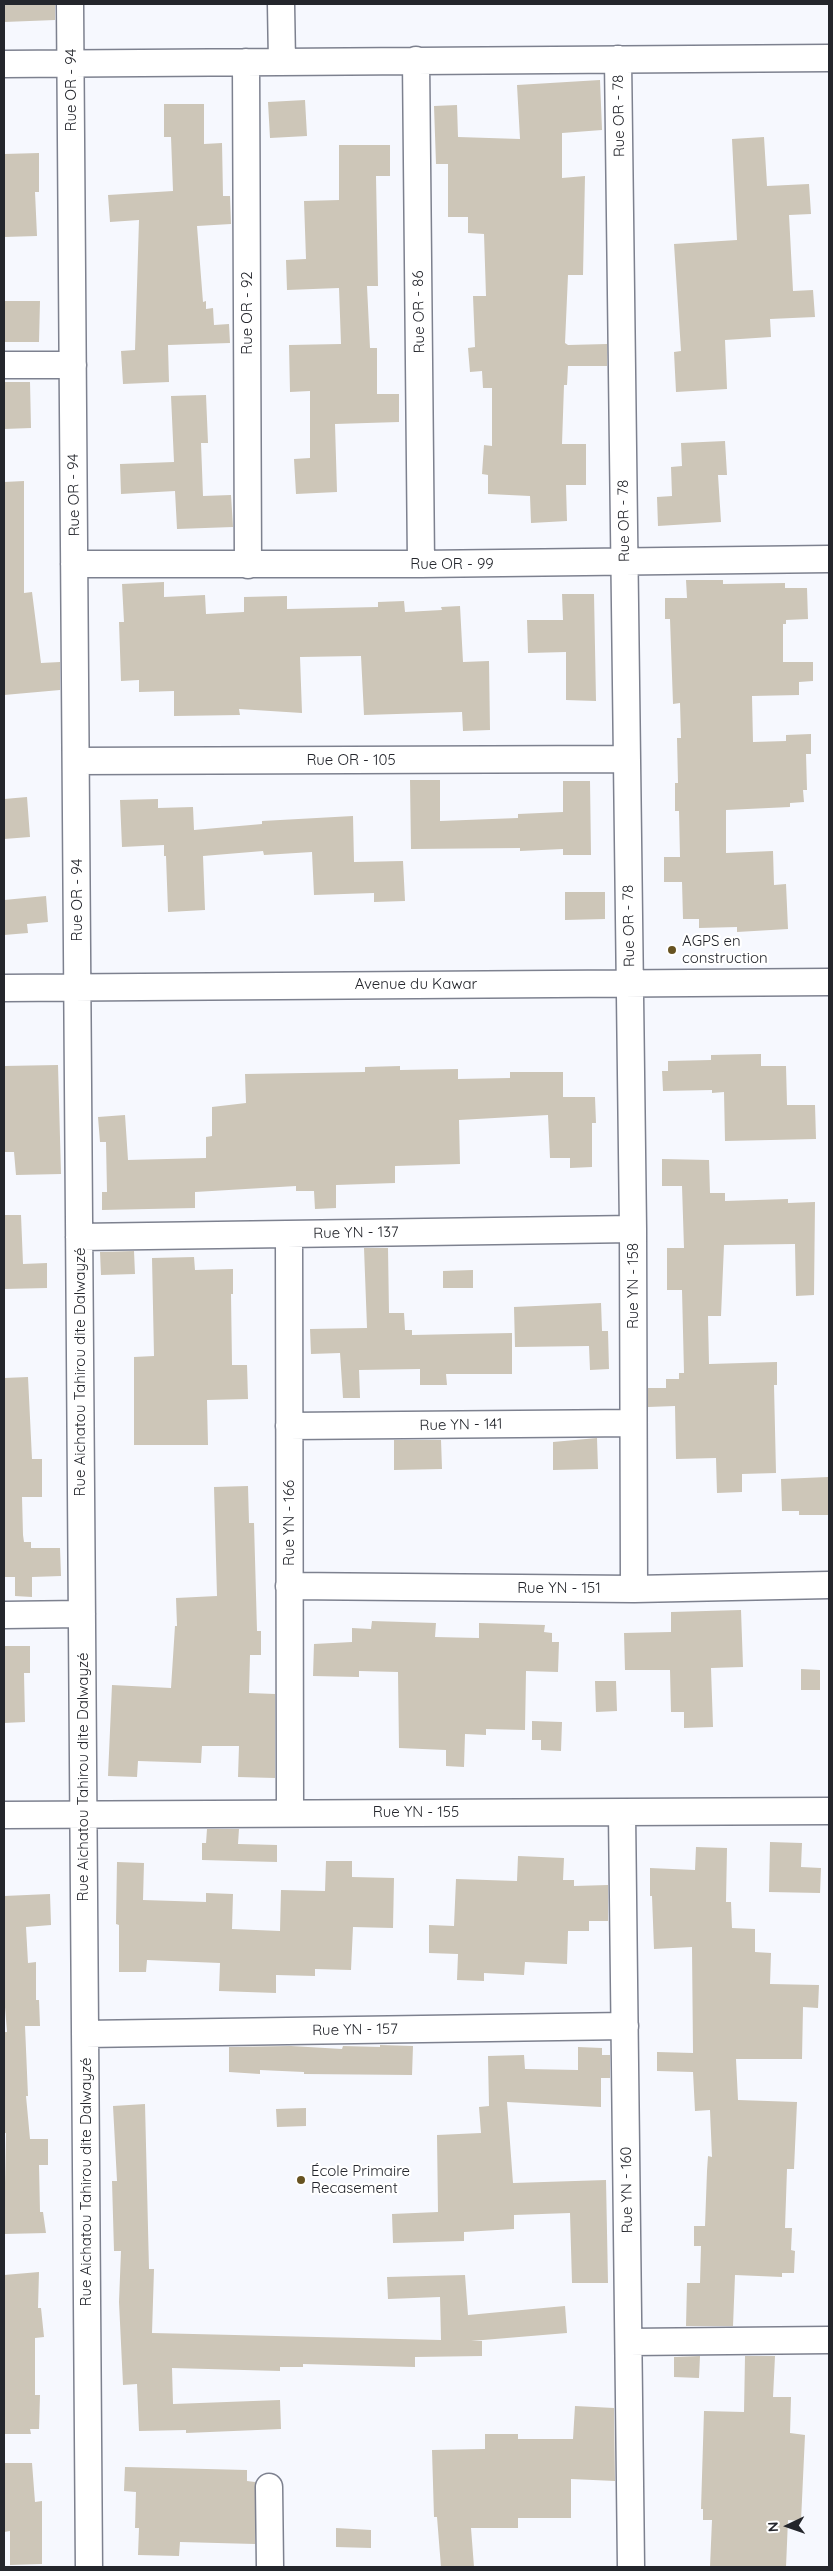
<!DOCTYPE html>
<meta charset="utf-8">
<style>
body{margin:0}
#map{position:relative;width:833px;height:2571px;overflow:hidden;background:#f6f8fe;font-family:Quicksand,sans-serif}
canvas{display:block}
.frame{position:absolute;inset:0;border:5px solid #24262c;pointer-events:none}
.north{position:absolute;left:763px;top:2501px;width:50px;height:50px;-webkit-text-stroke:4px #fff;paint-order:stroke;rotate:267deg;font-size:14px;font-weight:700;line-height:20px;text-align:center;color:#24262c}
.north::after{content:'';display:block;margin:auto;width:18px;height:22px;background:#24262c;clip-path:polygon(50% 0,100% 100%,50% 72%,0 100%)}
</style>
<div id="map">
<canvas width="833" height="2571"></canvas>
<div class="frame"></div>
<div class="north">N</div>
</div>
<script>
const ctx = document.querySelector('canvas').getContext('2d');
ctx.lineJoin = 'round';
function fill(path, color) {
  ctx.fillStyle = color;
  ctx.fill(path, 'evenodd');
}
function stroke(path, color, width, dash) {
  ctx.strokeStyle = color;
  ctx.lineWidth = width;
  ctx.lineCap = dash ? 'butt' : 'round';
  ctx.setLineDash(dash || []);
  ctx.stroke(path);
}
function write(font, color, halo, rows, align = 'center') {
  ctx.font = font + ' Quicksand,sans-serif';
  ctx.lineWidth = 4.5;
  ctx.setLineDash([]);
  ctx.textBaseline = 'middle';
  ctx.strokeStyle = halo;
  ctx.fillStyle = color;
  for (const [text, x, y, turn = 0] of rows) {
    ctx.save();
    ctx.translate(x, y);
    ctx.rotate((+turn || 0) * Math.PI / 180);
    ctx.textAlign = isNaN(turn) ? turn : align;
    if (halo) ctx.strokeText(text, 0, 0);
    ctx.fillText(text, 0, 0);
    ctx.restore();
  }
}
const building = new Path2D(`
 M4 4H55V20L4 22Z
 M600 80 602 130 562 133V178L585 176 583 275H568L565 343 568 345 607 344V366H568L567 385H564L562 444H586V485H566L567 521 531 523 530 496 488 494V475L482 474 484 445 492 446V388H483L482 371 470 372 468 348 475 347 473 296H486L484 234 468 233V217H448V164H436L434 106 457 105 458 137 520 139 517 85Z
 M305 100 307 136 270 138 268 102Z
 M164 104H204V144L222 143 223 196H230L231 224 197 226 203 302 206 301V309L213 308 214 325 229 324 230 343 168 345 169 382 123 384 121 351 135 350 139 220 110 222 108 195 173 191 171 137H164Z
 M764 137 767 186 809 184 811 214 789 215 793 291 813 290 815 317 770 319 771 337 725 340 727 389 676 392 674 352 681 351 674 244 737 240 732 139Z
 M339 145H390V176H376L378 286H367L370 348H377V394H399V422L335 424 337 492 296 494 294 459 310 458V391L290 392 289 345 341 344 339 288 287 290 286 260 306 259 304 201 339 200Z
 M39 153V192H35L37 236 4 237V154Z
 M4 301H40L39 342H4Z
 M4 382H30L31 428 4 429Z
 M206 395 208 443H201L203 496 231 495 233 527 177 529 175 491 121 494 120 464 174 462 171 396Z
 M725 441 727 475H718L721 522 658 526 657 497 672 496 671 467 682 466 681 443Z
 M24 481V593L32 592 41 663 60 662V690L4 695V482Z
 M686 580H723V584L785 583V588H807L808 619 786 620V624H783V662H813V681L799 682V695L752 696 753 742 786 741V735L811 734V754H806L807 790H803L804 802 790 803V807L726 810V853L773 851 774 885 786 884 788 929 737 932V927L699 928V919H683L682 882H664V857H680L679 811H675V783H678L677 738H681L680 703 673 704 670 619H665V598H687Z
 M164 582V597L205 595 206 614 244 612V597L287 596V609L378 607V602L404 601 405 612 442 610 441 607 460 606 463 662 489 661 490 730 463 731 462 712 364 715 361 656 300 657 302 713 239 709 240 715 174 716V691L139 692V680L121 681 119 622H124L122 584Z
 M562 594H594L596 701 566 700V652L528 653 527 620H563Z
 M410 780H440V821L518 818V814L563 812V781H590L591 855H563V849L520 851V848L411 849Z
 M27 797 30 837 4 839V799Z
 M158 799V808L193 807 194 830 262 824V821L353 816 354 862 403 861 405 901 374 902V893L314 895 312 852 264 855 263 851 203 856 205 910 168 912 166 856H164V845L122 847 120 800Z
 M565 892H605V919L565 920Z
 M46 896 48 922 27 924 28 933 4 935V900Z
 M761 1054V1066H786L787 1105H815L816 1139 725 1141 724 1092 712 1093V1090L663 1091 662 1071H668V1061L711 1060V1055Z
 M58 1065 61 1174 16 1175 14 1152H4V1066Z
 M400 1066V1070L458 1069V1079L510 1078V1072H563V1097H595L596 1123H592V1167L570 1168V1158H550L548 1115 459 1120 460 1164 395 1166V1183L336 1185V1208L315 1209 314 1191H296V1186L195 1192V1208L102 1210V1192H107L106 1142H100L98 1117 125 1115 128 1160 206 1158V1137L212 1136V1107L246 1103 245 1074 365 1072V1067Z
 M662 1159 709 1160 710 1193H725V1201L788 1199V1203L815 1202 814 1295 796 1296 795 1244 724 1245 721 1316H708L709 1364 777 1362V1385H774L776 1473 742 1474V1492L717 1493 716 1458 676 1459 675 1406 648 1407V1388H666V1379H679V1373H684L682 1290H667V1248H684L682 1186H662Z
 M4 1215H21L23 1264 47 1263V1288L4 1289Z
 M364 1248H388L389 1313H404L405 1330H412V1335L512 1333V1374H446L447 1385H420V1369L359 1370 360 1398H343L340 1353 311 1354 310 1329 367 1328Z
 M134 1251 135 1274 101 1275 100 1252Z
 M194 1257 195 1270 233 1269V1294H231L232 1365H247L248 1399 207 1400 208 1445H134V1357L154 1356 152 1258Z
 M473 1270V1288H443V1271Z
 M601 1303 602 1331H608L609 1369 590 1370 589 1346 515 1347 514 1307Z
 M28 1377 32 1459H42V1497H22L23 1535 24 1542H31V1548H60L61 1576 32 1577V1597L15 1596V1577H4V1378Z
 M597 1438 598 1469 553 1470V1442Z
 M394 1440H441L442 1469 394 1470Z
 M828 1477V1515H799V1511H782L781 1479Z
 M248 1486 249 1523H254L257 1631H261V1655H250L249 1693 275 1694V1778L238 1777 239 1746H202L201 1763 138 1761 137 1777 108 1776 112 1685 171 1688 175 1626H177L176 1598 217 1596 214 1487Z
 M741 1610 743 1667 711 1668 713 1727 684 1728V1712H671L670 1670H625L624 1633 671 1632V1612Z
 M372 1621 436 1623 435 1637 479 1638V1623L545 1625 544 1632 552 1633V1642H559L558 1672 526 1671 525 1730 486 1729V1735L465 1734 464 1767 446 1766V1750L399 1748 398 1672 359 1671V1677L313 1676 314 1644 352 1642V1628L371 1629Z
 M4 1646H30V1673H24L25 1722 4 1723Z
 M801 1669 820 1670V1690H801Z
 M595 1681H616L617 1711 596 1712Z
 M532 1721 562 1722 561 1751 541 1750V1740H532Z
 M207 1829H239L238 1844 277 1845V1862L202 1860V1843H206Z
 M770 1842 802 1843 801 1867 821 1868 820 1893 769 1892Z
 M696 1847 727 1848 726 1902H731L732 1928 755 1929V1952L771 1953 770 1984 819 1985 818 2008 803 2007 802 2059H736L738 2100 797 2102 794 2169H787L785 2228H792L791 2250 795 2251 794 2273H782V2277L735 2275 733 2326H686L687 2283H700L701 2246H694V2226H705L707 2171 708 2156 712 2157 710 2110 695 2111 693 2072 657 2071V2052L693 2053 692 1947 654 1949 652 1896H650V1868L695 1870Z
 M518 1856 564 1858 563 1880H574V1886L608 1885V1921H589V1931H568L567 1964 525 1962 524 1975 484 1973V1981L457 1980 458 1954 429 1953V1925L454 1926 456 1879 517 1881Z
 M326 1861H352V1877L394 1878 393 1928 353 1927 351 1970 315 1969V1976L276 1975V1993L219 1991 220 1963 147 1960 146 1972H119V1925L116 1924 117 1862 144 1863 143 1900 206 1902V1893L233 1894 232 1929 280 1931 281 1890 325 1891Z
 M50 1894 51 1925 26 1927 28 1963 36 1962V2000H39L40 2026H25L28 2096H26L30 2139H48V2165H39L40 2212H43L46 2233 4 2234 6 2133H4V2032H7L4 1995V1896Z
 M380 2045 413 2046 412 2075 304 2074V2072L260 2070V2074L229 2072V2047L291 2046 342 2049 343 2046 380 2047Z
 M578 2047 602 2048V2055H610V2078H601V2107L507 2102 513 2183 606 2180 608 2283H572L570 2213 514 2215V2229L464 2232V2241L393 2243 392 2214 438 2212 437 2135 481 2133 479 2107 489 2106 488 2056 524 2055 525 2069 578 2070Z
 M145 2104 149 2269H154L152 2333 441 2340 440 2297 388 2299 387 2277 465 2275 468 2315 565 2306 567 2333 471 2341H482V2356L415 2357V2367L303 2364V2367H280V2371L172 2368 173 2404 280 2400 281 2429 186 2433V2430L139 2431 137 2384 123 2385 119 2302 121 2251H114L112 2181H117L113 2106Z
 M306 2108V2126L277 2127 276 2109Z
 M39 2272 38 2308H41L44 2337 35 2338V2395H40L39 2429H30L31 2434H4V2275Z
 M700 2356 699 2378 674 2377V2357Z
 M745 2356H775L773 2397H791L790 2433 805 2435 801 2521 788 2520 786 2567H710L712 2520H703V2509H701L704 2411 744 2412Z
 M575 2406 614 2408 615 2481 571 2479V2518H518V2528H471L474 2567H441L437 2517H434L432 2450 485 2449V2434H518V2439H573Z
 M4 2463H32L35 2502 42 2501V2564L10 2565V2531L4 2532Z
 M125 2467 247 2470V2481L255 2482V2544L180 2542 179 2556 138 2555 139 2528H135L136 2492 124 2491Z
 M336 2528 371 2530V2548L336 2547Z`);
const minor = new Path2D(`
 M70 4 89 2567
 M281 4 282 62
 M618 59 633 1229 634 1589
 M416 60 421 564
 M246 62 248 565
 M4 64 829 58
 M4 365H73
 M74 564H421L829 559
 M76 761 627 759
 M4 988 829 982
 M289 1234 290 1812
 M79 1237 633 1229
 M289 1426 633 1423
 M289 1586 634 1589 829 1585
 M4 1615 82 1614
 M622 1813 631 2567
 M4 1815 829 1811
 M85 2034 625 2026
 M629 2342 829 2340
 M269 2487 270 2567`);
const markers = [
 [672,950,5,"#675321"],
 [301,2180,5,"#675321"]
];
const streetNames = [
 ["Rue OR - 94",71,90,-90],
 ["Rue OR - 78",619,116,-91],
 ["Rue OR - 86",419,312,-91],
 ["Rue OR - 92",247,313,-90],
 ["Rue OR - 94",74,495,-91],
 ["Rue OR - 78",624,521,-91],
 ["Rue OR - 99",452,564],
 ["Rue OR - 105",351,760],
 ["Rue OR - 94",77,900,-90],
 ["Rue OR - 78",629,926,-91],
 ["Avenue du Kawar",416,984],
 ["Rue YN - 137",356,1233,-1],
 ["Rue YN - 158",633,1286,-90],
 ["Rue Aichatou Tahirou dite Dalwayzé",80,1372,-90],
 ["Rue YN - 141",461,1425,-1],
 ["Rue YN - 166",289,1523,-90],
 ["Rue YN - 151",559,1588],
 ["Rue Aichatou Tahirou dite Dalwayzé",83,1777,-90],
 ["Rue YN - 155",416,1812],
 ["Rue YN - 157",355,2030,-1],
 ["Rue Aichatou Tahirou dite Dalwayzé",86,2182,-90],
 ["Rue YN - 160",627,2190,-91]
];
const poiNames = [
 ["AGPS en",682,941],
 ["construction",682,958],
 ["École Primaire",311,2171],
 ["Recasement",311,2188]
];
fill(building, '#cdc6b8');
stroke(minor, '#7d818f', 29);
stroke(minor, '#fff', 26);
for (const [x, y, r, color] of markers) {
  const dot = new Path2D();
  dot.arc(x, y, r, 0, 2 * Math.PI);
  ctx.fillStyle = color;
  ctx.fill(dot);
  stroke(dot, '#fff', 2);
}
write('15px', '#24262c', '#fff', streetNames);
write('15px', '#24262c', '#fff', poiNames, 'left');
</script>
